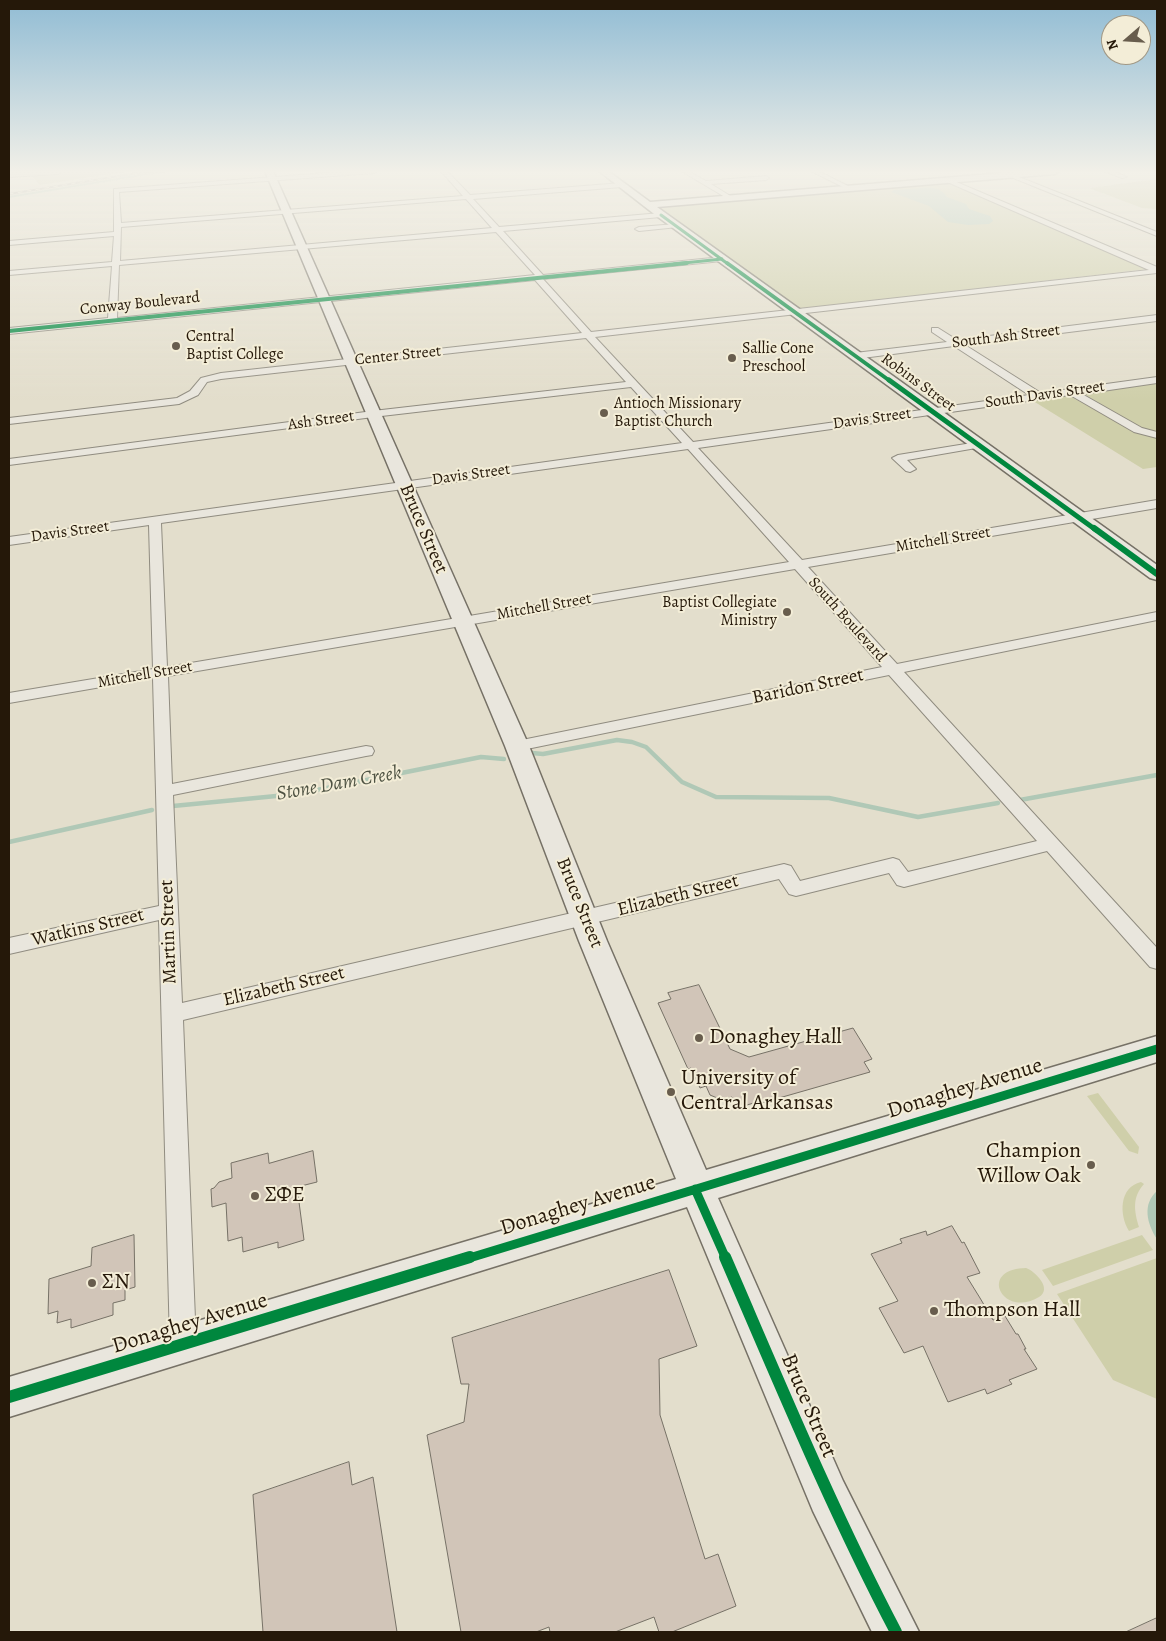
<!DOCTYPE html>
<meta charset="utf-8">
<style>
body{margin:0}
#map{position:relative;width:1166px;height:1641px;overflow:hidden;background:#e3decc;font-family:Alegreya,serif}
canvas{display:block}
.frame{position:absolute;inset:0;border:10px solid #251809;pointer-events:none}
.north{position:absolute;left:1101px;top:15px;width:50px;height:50px;box-sizing:border-box;background:#f3edd7;border:1px solid #a19885;border-radius:50%;rotate:251deg;font-size:14px;font-weight:700;line-height:20px;text-align:center;color:#251809}
.north::after{content:'';display:block;margin:auto;width:18px;height:22px;background:#685d4d;clip-path:polygon(50% 0,100% 100%,50% 72%,0 100%)}
</style>
<div id="map">
<canvas width="1166" height="1641"></canvas>
<div class="frame"></div>
<div class="north">N</div>
</div>
<script>
const ctx = document.querySelector('canvas').getContext('2d');
ctx.lineJoin = 'round';
function fill(path, color) {
  ctx.fillStyle = color;
  ctx.fill(path, 'evenodd');
}
function stroke(path, color, width, dash) {
  ctx.strokeStyle = color;
  ctx.lineWidth = width;
  ctx.lineCap = dash ? 'butt' : 'round';
  ctx.setLineDash(dash || []);
  ctx.stroke(path);
}
function write(font, color, halo, rows, align = 'center') {
  ctx.font = font + ' Alegreya,serif';
  ctx.lineWidth = 4;
  ctx.setLineDash([]);
  ctx.textBaseline = 'middle';
  ctx.strokeStyle = halo;
  ctx.fillStyle = color;
  for (const [text, x, y, turn = 0] of rows) {
    ctx.save();
    ctx.translate(x, y);
    ctx.rotate((+turn || 0) * Math.PI / 180);
    ctx.textAlign = isNaN(turn) ? turn : align;
    if (halo) ctx.strokeText(text, 0, 0);
    ctx.fillText(text, 0, 0);
    ctx.restore();
  }
}
const green = new Path2D(`
 M80 171H131L40 185 30 174Z
 M1150 180H1157V209L1142 208 1089 188Z
 M946 181 1148 269 798 309 654 207Z
 M1157 381V433L1146 431 1084 394 1087 391Z
 M1068 395 1135 432 1157 437V467L1143 469 1030 399Z
 M1098 1093 1139 1147 1138 1154 1129 1151 1087 1096Z
 M1141 1182 1144 1184C1132 1197 1134 1211 1139 1227L1129 1231C1119 1215 1119 1187 1141 1182Z
 M1142 1235 1153 1250 1053 1286 1042 1270Z
 M1157 1258V1399L1113 1380 1057 1294Z
 M1026 1268C1035 1271 1053 1289 1039 1297 1003 1319 977 1269 1026 1268Z`);
const water = new Path2D(`
 M923 188C934 187 941 188 947 197L966 204 969 209 990 216 993 221 989 224 968 225 948 222 929 206 891 192 894 190Z
 M1157 1191V1239C1147 1224 1142 1204 1157 1191Z`);
const streamFar1 = new Path2D(`
 M314 171H331
 M9 197 165 171`);
const stream = new Path2D(`
 M532 753 543 754 617 740 632 742 646 747 682 782 716 797 829 798 918 817 998 803
 M1020 800 1157 775
 M173 806 297 794 481 757 504 759
 M9 842 152 810`);
const building = new Path2D(`
 M699 985 730 1049 749 1057 853 1028 872 1059 864 1062 870 1072 758 1104 757 1102 737 1108 732 1097 722 1100 710 1095 706 1086 700 1088 691 1068 688 1069 658 1003 671 999 668 993Z
 M313 1151 317 1182 297 1187 304 1240 278 1248V1242L243 1252 242 1237 228 1241 226 1203 212 1207 211 1189 214 1188 219 1182 232 1178 231 1163 268 1153 269 1163Z
 M952 1226 962 1243 964 1242 980 1273 967 1277 980 1298 993 1320 1005 1316 1016 1334H1018L1026 1349H1024L1037 1369 1009 1380 1012 1384 987 1394 985 1389 948 1402 923 1346 904 1353 879 1308 898 1301 871 1254 902 1243 900 1239 926 1231 927 1235Z
 M134 1235 135 1287 125 1290V1300L113 1303V1315L71 1328V1319L57 1323 58 1311 48 1314 49 1279 91 1266 92 1248Z
 M669 1270 697 1346 659 1359 660 1415 705 1559 718 1554 736 1606 672 1632H659L654 1617 615 1632H550L549 1627 536 1632H461L427 1435 464 1422 469 1384H461L452 1338Z
 M349 1462 352 1485 373 1477 397 1632H263L253 1495Z
 M1157 1618V1632H1126Z`);
const street = new Path2D(`
 M354 171H377L374 173 119 192 121 223 463 196 441 171H447L470 195 622 183 625 185 622 187 473 199 499 227 661 213 664 215 661 217 503 231 543 275 722 257 726 259 722 261 543 279 591 332 1149 270 945 181 944 180 947 178 1157 267V273L595 337 693 442 1029 395 954 346 855 359 850 356 855 353 947 342 932 332V328H938L957 340 1157 315V321L965 345 1041 393 1157 377V383L1082 394 1142 428 1157 432V438L1134 432 1070 395 698 448 802 560 1157 500V508L808 567 897 664 1157 612V620L904 672 1157 948V969L1150 967 1047 851 904 887 897 885 889 873 796 896 789 894 779 879 183 1020 196 1344 192 1353 183 1357 174 1353 170 1344 159 920 9 954V938L159 906 153 678 9 703V693L153 669 149 525 9 545V537L682 443 631 387 373 417 9 465V459L373 411 626 382 586 338 221 379 207 382 198 395 179 404 9 424V418L177 398 190 391 201 378 221 373 582 333 535 280 9 334V328L108 318 112 266 9 275V271L112 262 114 236 9 245V241L114 232V189ZM466 199 492 228 120 261 121 227ZM496 232 535 275 117 318 119 265ZM688 449 789 562 167 667 161 523ZM795 569 882 667 517 741 511 742 509 746 511 750 517 751 889 675 1037 841 908 872 899 860 893 858 800 881 791 866 784 864 182 1003 173 795 366 756 372 755 374 751 372 747 366 746 172 784 168 676Z
 M681 171H688L706 181 766 176 769 178 766 180 711 184 732 197V199L730 200Z
 M811 171H818L852 188 847 189Z
 M996 171H1004L1157 232V236Z
 M1104 171H1112L1127 177 1122 178Z
 M676 224 678 225V227L639 231 635 229 639 227Z
 M978 442 983 445 982 447 907 460 916 469 910 472 906 471 892 458 898 455Z`);
const secondary = new Path2D(`
 M265 171H273L529 746 607 941 706 1170 1157 1036V1062L718 1198 843 1481 919 1632H872L813 1511 687 1207 9 1417V1377L676 1179 579 941 505 746Z
 M599 171H608L650 202 1028 171H1059L1055 174 657 207 1157 565V580L1150 578 658 217Z`);
const primary = new Path2D(`
 M9 171H63L58 174 9 177Z`);
const rail = new Path2D(`
 M9 194 150 171`);
const cyclewayFar5 = new Path2D(`
 M661 215 728 264
 M674 264 722 259`);
const cyclewayFar4 = new Path2D(`
 M727 263 890 381
 M9 331 687 263`);
const cyclewayFar3 = new Path2D(`
 M889 380 1096 530`);
const cyclewayFar2 = new Path2D(`
 M1094 528 1157 574`);
const cyclewayFar1 = new Path2D(`
 M695 1189 726 1259
 M466 1259 1157 1049`);
const cycleway = new Path2D(`
 M725 1257C780 1384 832 1510 896 1632
 M9 1397 470 1257`);
const markers = [
 [176,346,5,"#685d4d"],
 [732,358,5,"#685d4d"],
 [604,413,5,"#685d4d"],
 [787,612,5,"#685d4d"],
 [699,1038,5,"#685d4d"],
 [671,1092,5,"#685d4d"],
 [1091,1165,5,"#685d4d"],
 [255,1196,5,"#685d4d"],
 [92,1283,5,"#685d4d"],
 [934,1311,5,"#685d4d"]
];
const farStreetnames = [
 ["Conway Boulevard",140,304,-6],
 ["South Ash Street",1006,337,-7],
 ["Center Street",398,356,-6],
 ["Robins Street",918,383,36],
 ["South Davis Street",1045,395,-8],
 ["Davis Street",872,419,-8],
 ["Ash Street",321,421,-8],
 ["Davis Street",471,475,-8],
 ["Davis Street",70,532,-8],
 ["Mitchell Street",943,540,-9],
 ["Mitchell Street",544,607,-10],
 ["South Boulevard",847,620,48],
 ["Mitchell Street",145,675,-10]
];
const farPoinames = [
 ["Central",186,337],
 ["Baptist College",186,355],
 ["Sallie Cone",742,349],
 ["Preschool",742,367],
 ["Antioch Missionary",614,404],
 ["Baptist Church",614,422],
 ["Baptist Collegiate",777,603,"right"],
 ["Ministry",777,621,"right"]
];
const streetNames = [
 ["Bruce Street",423,529,67],
 ["Baridon Street",808,687,-12],
 ["Elizabeth Street",678,896,-14],
 ["Bruce Street",579,903,68],
 ["Watkins Street",88,928,-13],
 ["Martin Street",169,932,-92],
 ["Elizabeth Street",284,987,-13]
];
const waterNames = [
 ["Stone Dam Creek",339,784,-10]
];
const nearPoinames = [
 ["Donaghey Hall",709,1038],
 ["University of",681,1079],
 ["Central Arkansas",681,1104],
 ["Champion",1081,1152,"right"],
 ["Willow Oak",1081,1177,"right"],
 ["ΣΦΕ",265,1196],
 ["ΣΝ",102,1283],
 ["Thompson Hall",944,1311]
];
const nearStreetnames = [
 ["Donaghey Avenue",965,1089,-17],
 ["Donaghey Avenue",578,1206,-17],
 ["Donaghey Avenue",190,1324,-17],
 ["Bruce Street",808,1406,67]
];
fill(green, '#cfcfaa');
fill(water, '#b0c8b6');
stroke(streamFar1, '#b0c8b6', 2);
stroke(stream, '#b0c8b6', 4.5);
fill(building, '#d1c5b8');
stroke(building, '#767166', 1);
stroke(street, '#908c80', 2);
stroke(secondary, '#767166', 3);
stroke(primary, '#767166', 2);
fill(street, '#e9e6dd');
fill(secondary, '#e9e6dd');
fill(primary, '#dcd6c9');
stroke(rail, '#a3a097', 2);
stroke(rail, '#f3edd7', 1, [4.5]);
stroke(cyclewayFar5, '#00873e', 3);
stroke(cyclewayFar4, '#00873e', 4);
stroke(cyclewayFar3, '#00873e', 5);
stroke(cyclewayFar2, '#00873e', 6);
stroke(cyclewayFar1, '#00873e', 9);
stroke(cycleway, '#00873e', 12);
const sky = ctx.createLinearGradient(0, 0, 0, 400);
sky.addColorStop(0, '#91bcd4');
sky.addColorStop(0.43, '#f2f0e8');
sky.addColorStop(1, '#f2f0e800');
ctx.fillStyle = sky;
ctx.fillRect(0, 0, 1166, 400);
for (const [x, y, r, color] of markers) {
  const dot = new Path2D();
  dot.arc(x, y, r, 0, 2 * Math.PI);
  ctx.fillStyle = color;
  ctx.fill(dot);
  stroke(dot, '#f3edd7', 2);
}
write('16px', '#251809', '#f3edd7', farStreetnames);
write('16px', '#251809', '#f3edd7', farPoinames, 'left');
write('19px', '#251809', '#f3edd7', streetNames);
write('italic 20px', '#4e5242', '#f3edd7', waterNames);
write('22px', '#251809', '#f3edd7', nearPoinames, 'left');
write('22px', '#251809', '#f3edd7', nearStreetnames);
</script>
